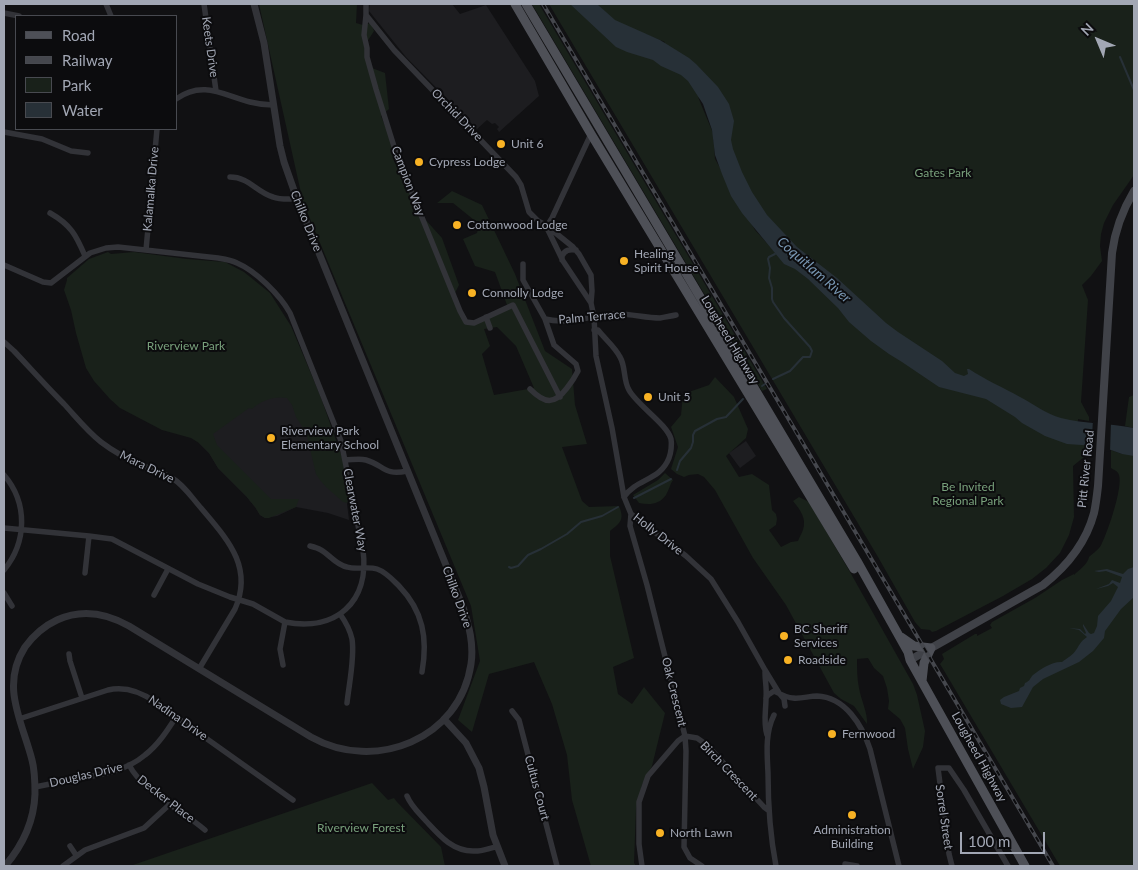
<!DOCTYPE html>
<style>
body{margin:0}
#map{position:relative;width:1138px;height:870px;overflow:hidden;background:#111113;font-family:Lato,sans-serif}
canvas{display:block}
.frame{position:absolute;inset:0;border:5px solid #a2a7b4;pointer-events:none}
.legend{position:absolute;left:15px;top:15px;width:162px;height:115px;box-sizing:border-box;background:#0c0c0e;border:1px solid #484a50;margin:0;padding:6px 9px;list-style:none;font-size:15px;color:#a2a7b4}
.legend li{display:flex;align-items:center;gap:10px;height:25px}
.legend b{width:25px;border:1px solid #484a50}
.north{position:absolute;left:1073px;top:15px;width:50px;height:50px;-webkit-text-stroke:4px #0c0c0e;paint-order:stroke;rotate:315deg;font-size:14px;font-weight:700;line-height:20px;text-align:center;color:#a2a7b4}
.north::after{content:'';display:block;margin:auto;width:18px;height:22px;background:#a2a7b4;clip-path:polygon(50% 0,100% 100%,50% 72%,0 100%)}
.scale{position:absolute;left:960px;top:832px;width:85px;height:22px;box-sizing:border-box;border:2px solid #a2a7b4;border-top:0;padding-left:6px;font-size:15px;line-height:18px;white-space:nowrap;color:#a2a7b4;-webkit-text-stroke:4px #0c0c0e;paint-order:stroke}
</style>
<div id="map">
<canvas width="1138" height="870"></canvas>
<div class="frame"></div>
<ul class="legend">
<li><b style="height:6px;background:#4e5057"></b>Road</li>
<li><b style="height:6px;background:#45474d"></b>Railway</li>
<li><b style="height:14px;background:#19211a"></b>Park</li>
<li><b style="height:14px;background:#273037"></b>Water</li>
</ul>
<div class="north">N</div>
<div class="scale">100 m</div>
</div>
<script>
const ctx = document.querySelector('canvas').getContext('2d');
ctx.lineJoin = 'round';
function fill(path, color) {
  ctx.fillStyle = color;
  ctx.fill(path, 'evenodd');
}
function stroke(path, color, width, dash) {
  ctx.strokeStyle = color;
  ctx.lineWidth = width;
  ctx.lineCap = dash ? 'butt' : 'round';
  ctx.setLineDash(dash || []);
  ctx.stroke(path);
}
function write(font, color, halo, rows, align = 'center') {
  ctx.font = font + ' Lato,sans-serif';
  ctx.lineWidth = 4;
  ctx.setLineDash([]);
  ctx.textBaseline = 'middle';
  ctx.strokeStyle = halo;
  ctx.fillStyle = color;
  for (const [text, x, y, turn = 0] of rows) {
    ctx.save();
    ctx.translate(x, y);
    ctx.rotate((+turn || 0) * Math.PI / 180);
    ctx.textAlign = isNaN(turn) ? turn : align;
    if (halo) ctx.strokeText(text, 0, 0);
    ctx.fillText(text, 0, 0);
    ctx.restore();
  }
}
const built = new Path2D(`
 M370 4H452L460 14 486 5 535 81 539 96 499 132 497 129 499 127 495 123 492 124 487 120 477 129 406 57 369 11Z
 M300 349 346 478 349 498 347 504 349 520 328 513 296 507 277 516 265 518 260 515 255 507 246 496 218 468 209 453 199 443Z
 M746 441 756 456 740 468 729 453Z`);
const green = new Path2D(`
 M259 4H357L356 23 363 25 371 23 374 31 365 45 372 68 385 73 389 109 381 116 424 218 442 238 459 285 454 295 464 322 479 323 507 305 495 272 475 266 463 239 477 233 479 224 453 203H437L452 191 482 205 515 274 545 351 572 369 575 405 587 444 562 447 582 501 589 507 619 506C625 520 620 523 610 531V556L634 658 613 667 618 694 632 704 644 687 665 713 652 766 642 785 636 809 634 863 636 866H591L572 800 567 755 552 704 534 662 489 674 472 732 458 720 480 661 471 606 303 202ZM497 327 516 346 534 388 494 395 482 354 490 346 484 329Z
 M532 4H539L767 389 762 391Z
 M549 4H594L603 10 597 4H1134L1133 29 1134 33V175L1113 205 1104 223 1101 234 1100 246 1102 261 1091 276 1082 285 1088 300 1081 402 1089 417V421L1078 419 1077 440 1089 444V453L1073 466 1074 517 1069 535 1060 553 1046 568 1032 579 1003 596 936 631 932 632 930 630 921 629 915 622 878 557ZM645 34 665 42 653 55ZM698 97 707 105 774 246 812 282 774 251 755 230 715 159 713 133Z
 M108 252 111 254 134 252 187 259 225 262 244 272 270 293 291 326 320 395 343 460 349 498 347 503 343 502 326 487 320 480 316 474 306 432 296 417 292 405 287 398C274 396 262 400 252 409L249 408 213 434 217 445 271 499H299L296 507 269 518H265L260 515 255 507 246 496 218 468 209 453 199 443 191 438 162 430 120 408 110 399 94 381 86 368 76 333 71 310 64 290 67 280V278L89 259Z
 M715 377 734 397 748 429 746 438 726 456 739 477 752 474 769 485 772 510 776 514 777 519 776 525 769 530 781 547 791 542 798 541C800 536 804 530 804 524 805 516 798 507 793 501L799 497 809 502 850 572 913 684 917 695 925 731 923 747 913 769 908 749 905 728 900 719 888 709 889 701 887 688 883 676 874 668 868 658 857 659C857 668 857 679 859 688 861 700 868 713 867 724L854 706 841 699 834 693 786 605 753 558 715 490 704 477 698 474 689 475 684 477 677 474 671 469 678 447 671 427 681 415 683 394 709 385Z
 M1134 395V428L1125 426 1129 397Z
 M1134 438V866H1060L946 674 940 664 944 659 942 654 975 634H977V636L992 628 990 625 992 622 1035 598 1062 580 1074 574V575C1079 570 1088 564 1089 557 1093 553 1100 549 1102 543 1108 531 1123 487 1119 475 1118 471 1114 470 1111 468V450L1122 454Z
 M665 473 673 480C670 484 669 490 666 495 659 505 649 505 639 503L633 495 658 480Z
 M372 783 388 800 394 798 397 802 441 847 445 866H130Z`);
const water = new Path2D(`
 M570 4H597L615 20 660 40 689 58 696 64 718 87 729 104 734 121 731 140 733 149 742 172 752 192 767 215 797 247 837 278 886 323 898 332 942 361 955 373 964 376 968 374 967 369H969C984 379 1004 388 1020 397 1034 404 1046 414 1061 418 1085 424 1110 423 1134 428V456L1122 454 1111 450 1096 446 1067 444 1045 436 1022 423 1015 417 986 399 939 387 902 362 889 354 871 341 849 322 838 308 808 279 795 269 784 264 742 213 731 196 722 174 715 155 712 130 703 104 688 81 681 75 661 66 653 60 627 52 616 47Z
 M1134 567V597L1121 609 1105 631 1104 638 1093 651 1079 662 1043 679 1033 687 1022 707 1011 708 1001 704 1000 700 1004 697 1019 691 1020 688 1024 686 1025 683C1030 681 1030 678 1033 675 1040 669 1053 661 1062 662 1067 658 1073 655 1076 650 1081 643 1079 643 1087 637L1079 630 1069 628 1080 629 1085 634 1086 633 1083 626V624L1089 633 1091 634 1094 633 1097 626 1098 616 1111 601 1118 587 1113 583 1108 586 1096 589 1109 584 1112 580 1120 583 1122 577 1106 571 1099 572 1094 571 1107 569 1123 574 1128 569Z`);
const pier = new Path2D(`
 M1093 421 1111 422 1110 452 1091 448Z`);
const stream = new Path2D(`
 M1120 57 1134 90
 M773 379 790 371 803 357H810L812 351 810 347 784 318 773 302 772 299V288L769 278 770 268 768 259 769 257 775 254
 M762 386 765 384
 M677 470 680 461 691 448 693 442V435L695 431 717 419 726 417 743 399
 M634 498 671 479
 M509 567 511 568 518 566 528 555 541 549 567 534 581 522 602 516 618 507`);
const minor = new Path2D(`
 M106 4 111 16
 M204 4 216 91
 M366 4V15L394 50 516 177 521 185 529 212 538 221 547 226 573 247 579 254 591 275 592 291 591 303 594 317 596 356 612 428 624 497 631 514 686 556 711 579 738 622 765 670 779 693 784 699 785 706
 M4 13 19 16
 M366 15 364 35 367 48V57L376 89 397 156 460 311 466 322 474 323 513 305 560 397
 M176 99C203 80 223 95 250 102 258 104 266 105 273 105
 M4 132 42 139 71 151 88 153
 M230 177C249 177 256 192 273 197 280 200 289 199 297 199
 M50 213C71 225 76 235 85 256
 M547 226 552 218 591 134
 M547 228 563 261 591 303
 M146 250 157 129
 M562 260V256C565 250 569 249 576 250
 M523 264V280L545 319
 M4 265 43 282 51 283 90 253 106 248 118 247 218 258C224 259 231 260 237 263 256 271 280 295 290 313L341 441 363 550C370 602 336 632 285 622L253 604 230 597 198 584 112 539 89 536 4 528
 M486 317 490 328
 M594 330H598C605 339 615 347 620 357 626 367 623 380 629 390 637 405 667 424 671 439 672 444 671 453 669 458 660 481 637 478 624 497
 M4 342 14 351C31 369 47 387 64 404 76 417 87 431 101 442 114 452 129 460 144 466 153 470 164 473 172 478 184 485 192 498 201 508 226 538 254 566 235 609L199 669
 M530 389C545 404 554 405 567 388 571 383 575 377 578 371L576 364 554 345 545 319C568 325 594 315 618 314 632 314 646 318 660 318 665 317 671 316 676 315
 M345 460C352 460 359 458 366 460 384 465 384 476 407 471
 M4 475C28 503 27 542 4 570
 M631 514 630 526 647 585 685 736 686 751 684 847 690 858 702 866
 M310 546C314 547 318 548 321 550 330 555 336 565 347 567 356 570 368 566 377 569 386 572 393 580 399 586 423 611 428 638 422 672
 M85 573 89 536
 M4 593 12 606
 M154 595 168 569
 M340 614C345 621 350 630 352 639 355 657 349 684 347 703
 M69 654 70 661 82 698
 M283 665 280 649 285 622
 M765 672C765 681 767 689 766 698 766 711 763 722 767 735
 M766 698 768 695 774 691C780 694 787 698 793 698 801 699 809 696 817 696 845 697 862 725 870 749L899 866
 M512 711 519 720 557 866
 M774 715C765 733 767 753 768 773 768 804 770 835 776 866
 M19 719 108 690C126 686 141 692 155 702L293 800
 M129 765C145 794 181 809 205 830
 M35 787C50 784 65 781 80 778 103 774 126 771 145 755 158 745 167 731 176 717
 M407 796C411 806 418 812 426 821 439 835 452 851 473 851 481 852 489 848 496 847
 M70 846 76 855
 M845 864 857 866
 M63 866 85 850 144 828 170 804
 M642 866 639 844V802L648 776 678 741 685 736 697 738 707 745 764 807 768 810
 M952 866 949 854 938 768H949L964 790 1008 866`);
const tertiary = new Path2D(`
 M444 719 466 743 479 768 484 787 493 835 505 866
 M5 866C22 846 34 821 35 794 35 783 35 771 32 760 22 721 0 686 25 647 33 636 44 626 57 620 81 609 106 613 129 626L311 737C375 773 460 739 471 664 474 644 469 626 463 607L297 199 284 162 280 146 264 43 254 4`);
const secondary = new Path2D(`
 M910 660 1043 585C1066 567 1086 543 1094 513 1096 504 1097 495 1098 486L1112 253C1115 230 1122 211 1134 191`);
const primary = new Path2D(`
 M515 4 591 134 854 569
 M526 4 857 561 908 652 910 660 930 696 1025 866
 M901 637 914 646 931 648 924 663 922 681`);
const rail = new Path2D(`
 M543 4 1053 866`);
const markers = [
 [501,144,5,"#f8b224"],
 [419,162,5,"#f8b224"],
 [457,225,5,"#f8b224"],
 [624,261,5,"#f8b224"],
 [472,293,5,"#f8b224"],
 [648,397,5,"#f8b224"],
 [271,438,5,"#f8b224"],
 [784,636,5,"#f8b224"],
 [788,660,5,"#f8b224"],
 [832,734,5,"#f8b224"],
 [852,815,5,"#f8b224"],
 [660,833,5,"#f8b224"]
];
const streetNames = [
 ["Keets Drive",210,47,82],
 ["Orchid Drive",457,115,46],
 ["Campion Way",408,181,69],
 ["Kalamalka Drive",151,189,-85],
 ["Chilko Drive",306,221,68],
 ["Palm Terrace",592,317,-5],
 ["Lougheed Highway",730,340,59],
 ["Mara Drive",147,467,26],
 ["Pitt River Road",1086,469,-84],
 ["Clearwater Way",355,510,79],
 ["Holly Drive",658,534,38],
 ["Chilko Drive",457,597,70],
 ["Oak Crescent",674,692,76],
 ["Nadina Drive",178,718,35],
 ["Lougheed Highway",979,757,61],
 ["Birch Crescent",729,771,46],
 ["Douglas Drive",86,775,-13],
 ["Cultus Court",537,788,75],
 ["Decker Place",166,799,38],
 ["Sorrel Street",944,817,82]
];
const poiNames = [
 ["Unit 6",511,144],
 ["Cypress Lodge",429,162],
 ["Cottonwood Lodge",467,225],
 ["Healing",634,254],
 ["Spirit House",634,268],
 ["Connolly Lodge",482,293],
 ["Unit 5",658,397],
 ["Riverview Park",281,431],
 ["Elementary School",281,445],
 ["BC Sheriff",794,629],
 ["Services",794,643],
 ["Roadside",798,660],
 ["Fernwood",842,734],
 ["Administration",852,830,"center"],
 ["Building",852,844,"center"],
 ["North Lawn",670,833]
];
const parkNames = [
 ["Gates Park",943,173],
 ["Riverview Park",186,346],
 ["Be Invited",968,487],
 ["Regional Park",968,501],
 ["Riverview Forest",361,828]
];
const waterNames = [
 ["Coquitlam River",814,270,41]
];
fill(built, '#1d1d20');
fill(green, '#19211a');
fill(water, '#273037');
fill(pier, '#111113');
stroke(stream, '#273037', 2);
stroke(minor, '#323338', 5.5);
stroke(tertiary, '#323338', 7);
stroke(secondary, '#404248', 8);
stroke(primary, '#4e5057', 9);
stroke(rail, '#45474d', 4);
stroke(rail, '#0c0c0e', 2, [5.5]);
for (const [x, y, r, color] of markers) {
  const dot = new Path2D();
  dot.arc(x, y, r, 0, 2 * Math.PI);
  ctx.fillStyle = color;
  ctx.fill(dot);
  stroke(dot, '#0c0c0e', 2);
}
write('12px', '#a2a7b4', '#0c0c0e', streetNames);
write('12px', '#a2a7b4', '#0c0c0e', poiNames, 'left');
write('12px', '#78a07b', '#0c0c0e', parkNames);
write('italic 14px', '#7795b1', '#0c0c0e', waterNames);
</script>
